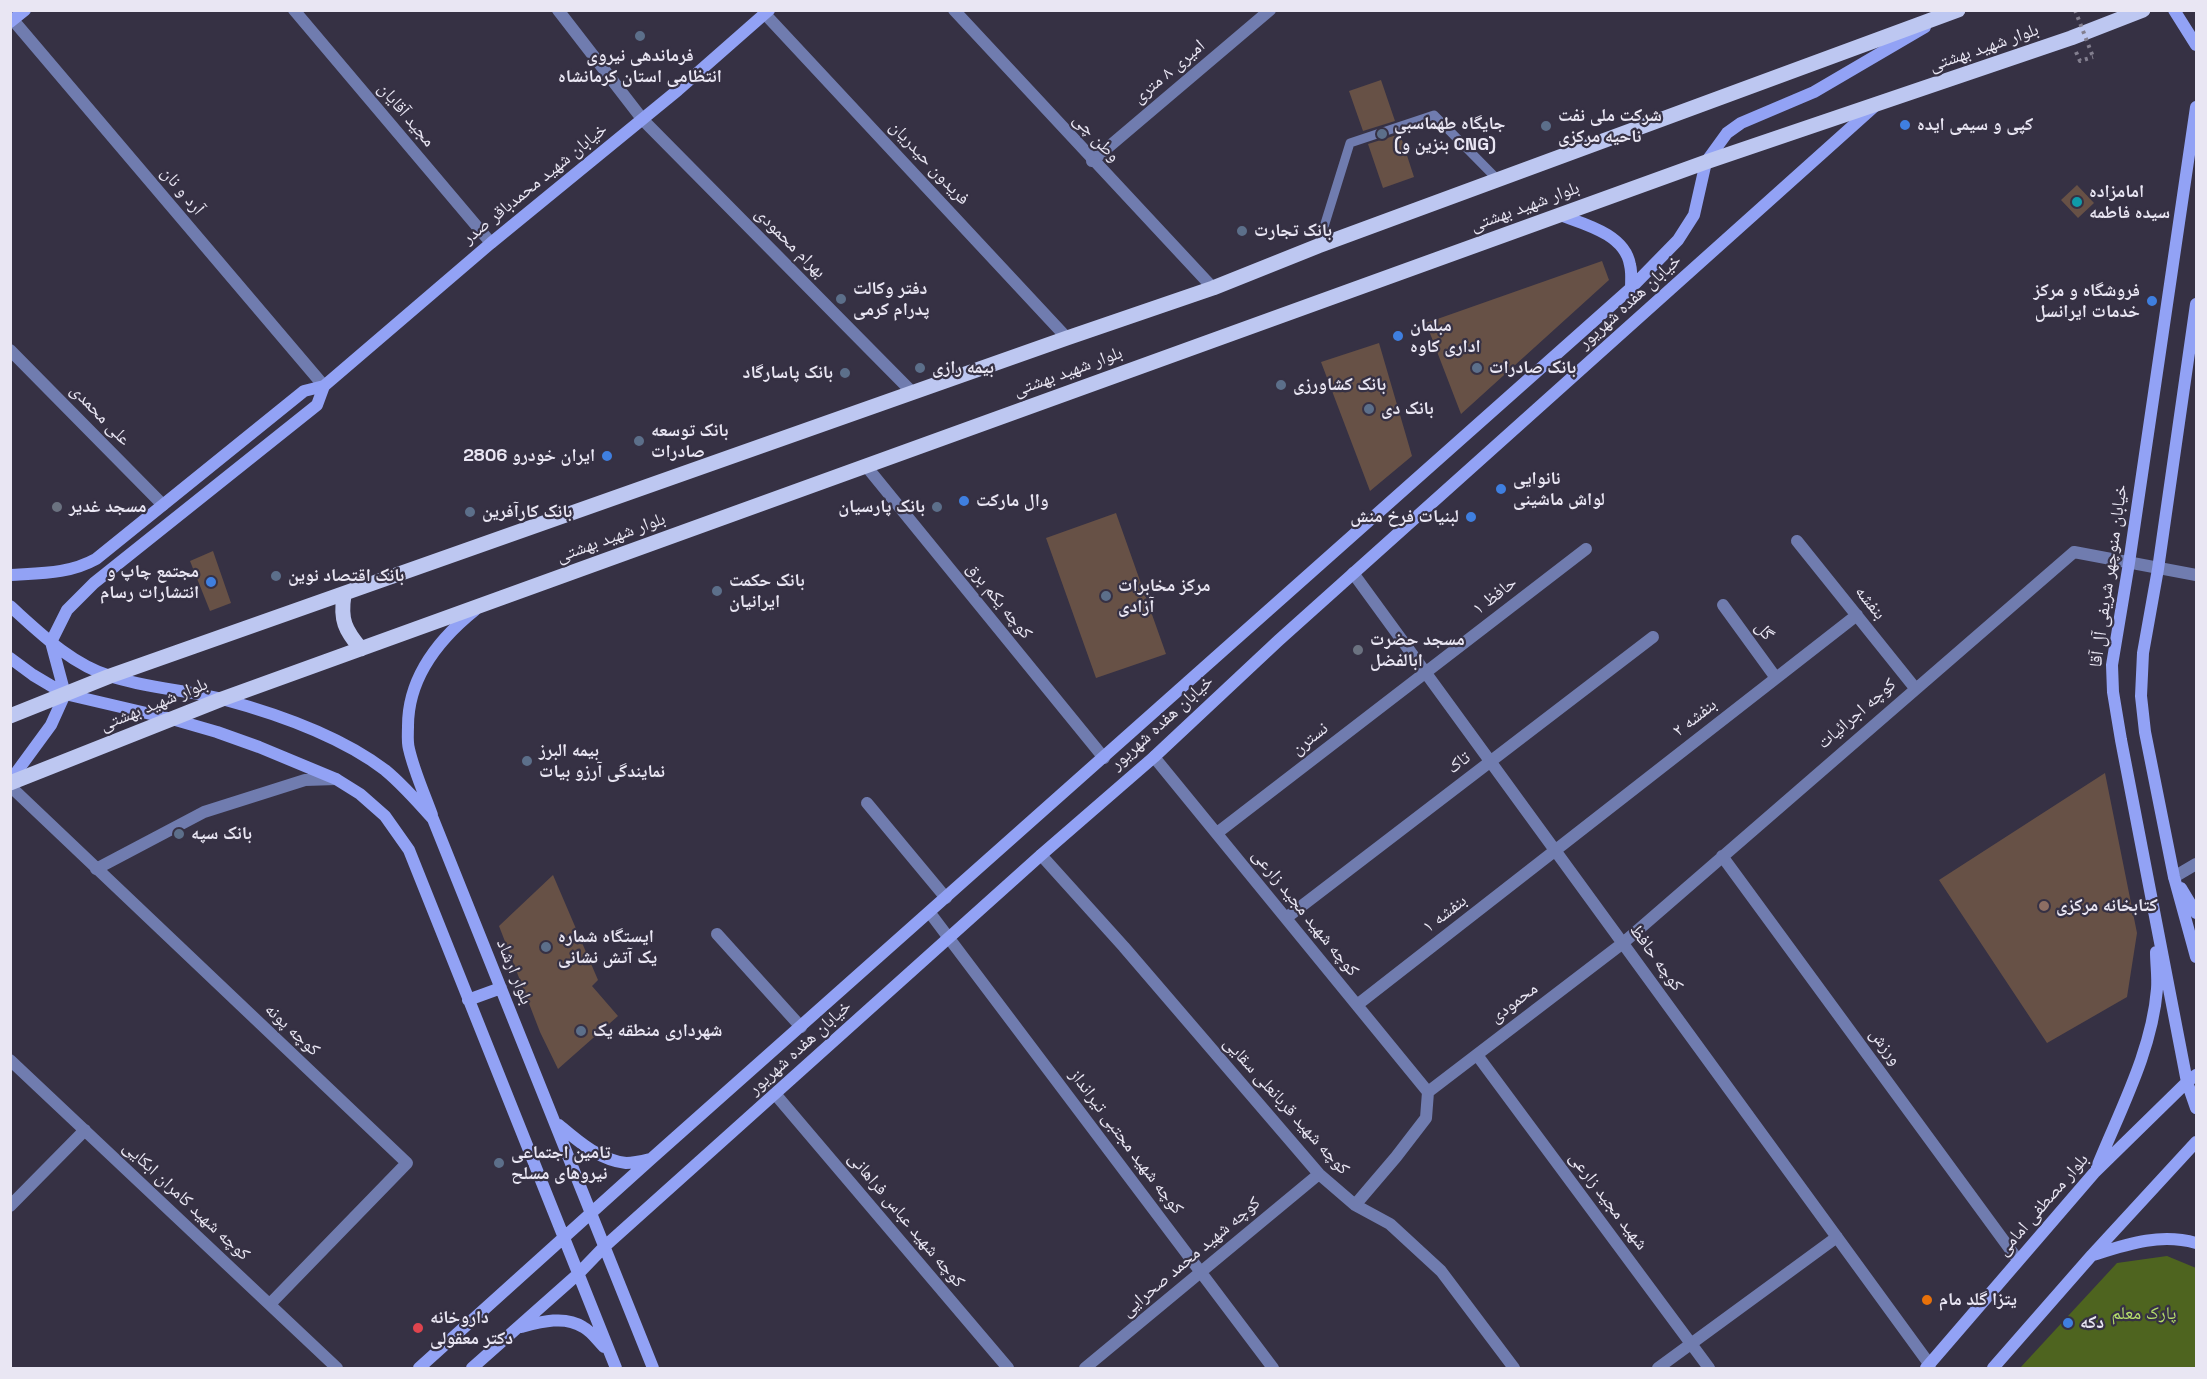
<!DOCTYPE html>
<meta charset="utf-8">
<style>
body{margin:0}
#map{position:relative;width:2207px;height:1379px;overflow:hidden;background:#363144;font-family:"Space Grotesk",sans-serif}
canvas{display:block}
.frame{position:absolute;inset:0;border:12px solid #e9e6f3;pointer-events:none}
</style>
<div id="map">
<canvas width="2207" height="1379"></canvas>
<div class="frame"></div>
</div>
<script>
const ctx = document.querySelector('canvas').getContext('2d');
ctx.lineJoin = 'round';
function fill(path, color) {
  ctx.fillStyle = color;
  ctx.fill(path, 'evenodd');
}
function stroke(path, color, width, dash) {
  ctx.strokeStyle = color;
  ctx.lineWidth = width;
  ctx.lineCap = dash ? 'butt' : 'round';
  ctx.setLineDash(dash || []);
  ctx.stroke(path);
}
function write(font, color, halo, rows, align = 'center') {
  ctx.font = font + ' "Space Grotesk","Noto Naskh Arabic",sans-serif';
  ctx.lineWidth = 4.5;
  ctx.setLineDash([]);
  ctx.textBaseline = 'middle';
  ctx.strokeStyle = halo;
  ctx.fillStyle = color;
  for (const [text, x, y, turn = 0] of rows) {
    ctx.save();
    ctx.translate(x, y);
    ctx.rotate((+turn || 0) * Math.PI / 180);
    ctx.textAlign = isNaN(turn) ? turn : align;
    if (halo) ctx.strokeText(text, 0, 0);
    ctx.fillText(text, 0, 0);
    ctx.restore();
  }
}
const green = new Path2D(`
 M2167 1256 2196 1268V1368H2020L2117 1263Z`);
const building = new Path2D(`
 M1381 80 1395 121 1363 131 1349 91Z
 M1400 134 1414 177 1383 188 1368 144Z
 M2077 185 2094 203 2078 218 2061 200Z
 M1602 261 1609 280 1461 414 1426 323Z
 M1379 343 1412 456 1370 491 1321 362Z
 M1116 513 1166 654 1096 678 1046 538Z
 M213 551 231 603 210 611 190 561Z
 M2105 773 2137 933 2127 997 2047 1043 1939 880Z
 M553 875 598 980 592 986 618 1016 558 1069 540 1032 499 926Z`);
const path = new Path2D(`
 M2076 52 2080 61 2093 57`);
const service = new Path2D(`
 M1318 246 1350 143 1434 115 1498 180`);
const minor = new Path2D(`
 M294 10 491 243
 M954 10 1213 288
 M765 14 1067 338
 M1092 161 1270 10
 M10 350 163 505
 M1797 541 1915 688
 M1353 573 1930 1365
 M1723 605 1776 678
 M1154 757 1428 1092
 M10 786 407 1163 270 1304
 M867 803 946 898
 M1217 833 1586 549
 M1041 855 1124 947 1319 1174 1355 1205 1390 1224 1441 1271 1514 1368
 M1722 856 2018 1260
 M96 869 204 812 305 780 336 779
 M2174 877 2196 864
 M930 913 1273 1368
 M1286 918 1653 637
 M717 934 801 1027
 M1357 1005 1857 615
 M1477 1055 1709 1368
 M10 1060 337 1368
 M1428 1092 1623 943 2074 552 2196 575
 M776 1095 1008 1368
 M1355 1205 1396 1157 1426 1118 1428 1092
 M10 1206 85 1130
 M1085 1368 1319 1174
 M1658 1368 1837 1237`);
const tertiary = new Path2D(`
 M558 10 643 120 912 392
 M13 20 324 386
 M866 466 1104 758`);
const secondary = new Path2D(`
 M2174 10 2196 45
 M10 22 25 10
 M2196 107 2129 563 2112 665 2113 692 2121 740 2187 1082 2196 1108
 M1560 215C1584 224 1625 234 1630 265 1632 272 1631 281 1631 288
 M2196 304 2158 569 2143 653 2141 696 2145 732 2174 877 2196 957
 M10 575C41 573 69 574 96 559L304 391 324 386 491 243 678 90 769 10
 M10 606C40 633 71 664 110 676 146 688 186 690 222 699 278 714 339 735 385 770 402 784 418 802 433 819L653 1368
 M51 642 67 610 94 583 317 405 324 386
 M10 658 33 675 65 694 172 719 217 732 259 747 336 779 360 794 385 816 409 850 616 1368
 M10 781 51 725 65 694 51 642
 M432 815C424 793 414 771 409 749 407 742 408 733 408 726 408 677 439 639 475 610
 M2181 888 2196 913
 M468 1000 501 988
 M559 1125C578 1141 599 1160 626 1163 633 1163 642 1161 650 1159
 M2097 1167C2120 1110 2152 1051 2157 989 2158 977 2156 964 2156 952
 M2093 1255C2128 1244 2160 1233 2196 1243
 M521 1327C540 1322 565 1315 583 1327 591 1331 598 1341 604 1347
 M419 1368 651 1159 1631 288 1678 240 1694 215 1706 162 1727 133 1741 123 1814 92 1925 27
 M472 1368 578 1274 604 1247 1041 855 1154 757 1279 640 1876 105
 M1926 1368 2094 1173 2187 1082 2196 1075
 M1993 1368 2092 1255 2196 1142`);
const primary = new Path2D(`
 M344 595C340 620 345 630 361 649
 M10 716 110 676 1067 338 1213 288 1318 246 1958 10
 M10 783 222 699 1706 162 2071 38 2143 10`);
const pathBridge = new Path2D(`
 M2075 10 2093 57`);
const markers = [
 [640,36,6,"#5c6f8a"],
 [1905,125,6,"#3f7fe0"],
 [1546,126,6,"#5c6f8a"],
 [1382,134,6,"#5c6f8a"],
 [2077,202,6,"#0f9aa8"],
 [1242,231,6,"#5c6f8a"],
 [841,299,6,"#5c6f8a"],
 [2152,301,6,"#3f7fe0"],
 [1398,336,6,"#3f7fe0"],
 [920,368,6,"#5c6f8a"],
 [1477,368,6,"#5c6f8a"],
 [845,373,6,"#5c6f8a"],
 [1281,385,6,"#5c6f8a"],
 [1369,409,6,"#5c6f8a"],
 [639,441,6,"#5c6f8a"],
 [607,456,6,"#3f7fe0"],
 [1501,489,6,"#3f7fe0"],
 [964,501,6,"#3f7fe0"],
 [57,507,6,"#6b7280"],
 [937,507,6,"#5c6f8a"],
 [470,512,6,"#5c6f8a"],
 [1471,517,6,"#3f7fe0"],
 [276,576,6,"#5c6f8a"],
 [211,582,6,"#3f7fe0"],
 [717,591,6,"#5c6f8a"],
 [1106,596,6,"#5c6f8a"],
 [1358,650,6,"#6b7280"],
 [527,761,6,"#5c6f8a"],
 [179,834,6,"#5c6f8a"],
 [2044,906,6,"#8d6e63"],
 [546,947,6,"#5c6f8a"],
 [581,1031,6,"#5c6f8a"],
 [499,1163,6,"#5c6f8a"],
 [1927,1300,6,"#e8710a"],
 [2068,1323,6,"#3f7fe0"],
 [418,1328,6,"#e0444e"]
];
const streetNames = [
 ["بلوار شهید بهشتی",1984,48,-19],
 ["امیری ۸ متری",1169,72,-40],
 ["مجید آقایان",406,115,50],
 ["وطن چی",1096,138,47],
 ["فریدون حیدریان",929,163,47],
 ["خیابان شهید محمدباقر صدر",535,184,-39],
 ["آرد و نان",182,191,50],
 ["بلوار شهید بهشتی",1525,207,-20],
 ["بهرام محمودی",790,243,45],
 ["خیابان هفده شهریور",1630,302,-42],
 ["بلوار شهید بهشتی",1068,372,-20],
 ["علی محمدی",100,415,46],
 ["بلوار شهید بهشتی",611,538,-20],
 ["خیابان منوچهر شریفی آل آقا",2109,576,-82],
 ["حافظ ۱",1495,596,-38],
 ["کوچه یکم برق",999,601,51],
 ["بنفشه",1870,603,51],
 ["گل",1764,631,54],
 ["بلوار شهید بهشتی",154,705,-22],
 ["کوچه اجرائیات",1857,714,-41],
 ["بنفشه ۲",1695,718,-38],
 ["خیابان هفده شهریور",1162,723,-42],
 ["نسترن",1310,739,-38],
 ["تاک",1459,763,-37],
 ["کوچه شهید مجید زارعی",1305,913,51],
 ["بنفشه ۱",1445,914,-38],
 ["کوچه حافظ",1656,958,54],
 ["بلوار ارشاد",514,972,68],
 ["محمودی",1514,1003,-37],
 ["کوچه پونه",292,1030,43],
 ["ورزش",1885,1047,54],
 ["خیابان هفده شهریور",800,1048,-42],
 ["کوچه شهید قربانعلی سقایی",1286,1106,48],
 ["کوچه شهید مجتبی تیرانداز",1126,1142,53],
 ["کوچه شهید کامران ابکایی",186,1201,43],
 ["شهید مجید زارعی",1608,1201,53],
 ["بلوار مصطفی امامی",2043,1205,-49],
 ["کوچه شهید عباس فراهانی",906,1220,50],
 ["کوچه شهید محمد صحرایی",1191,1257,-40]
];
const poiNames = [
 ["فرماندهی نیروی",640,56,"center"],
 ["انتظامی استان کرمانشاه",640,77,"center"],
 ["شرکت ملی نفت",1558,116],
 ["ناحیه مرکزی",1558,137],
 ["جایگاه طهماسبی",1394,124],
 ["(بنزین و CNG)",1394,145],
 ["کپی و سیمی ایده",1917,125],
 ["امامزاده",2089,192],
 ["سیده فاطمه",2089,213],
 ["بانک تجارت",1254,231],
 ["دفتر وکالت",853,289],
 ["پدرام کرمی",853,310],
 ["فروشگاه و مرکز",2140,291,"right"],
 ["خدمات ایرانسل",2140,312,"right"],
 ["مبلمان",1410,326],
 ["اداری کاوه",1410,347],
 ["بیمه رازی",932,368],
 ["بانک صادرات",1489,368],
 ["بانک پاسارگاد",833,373,"right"],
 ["بانک کشاورزی",1293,385],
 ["بانک دی",1381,409],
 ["بانک توسعه",651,431],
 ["صادرات",651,452],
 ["ایران خودرو 2806",595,456,"right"],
 ["نانوایی",1513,479],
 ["لواش ماشینی",1513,500],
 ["وال مارکت",976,501],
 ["مسجد غدیر",69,507],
 ["بانک پارسیان",925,507,"right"],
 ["بانک کارآفرین",482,512],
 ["لبنیات فرخ منش",1459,517,"right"],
 ["مجتمع چاپ و",199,572,"right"],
 ["انتشارات رسام",199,593,"right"],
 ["بانک اقتصاد نوین",288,576],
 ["بانک حکمت",729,581],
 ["ایرانیان",729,602],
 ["مرکز مخابرات",1118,586],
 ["آزادی",1118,607],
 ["مسجد حضرت",1370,640],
 ["ابالفضل",1370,661],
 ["بیمه البرز",539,751],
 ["نمایندگی آرزو بیات",539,772],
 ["بانک سپه",191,834],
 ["کتابخانه مرکزی",2056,906],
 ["ایستگاه شماره",558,937],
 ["یک آتش نشانی",558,958],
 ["شهرداری منطقه یک",593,1031],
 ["تامین اجتماعی",511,1153],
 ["نیروهای مسلح",511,1174],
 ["یتزا گلد مام",1939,1300],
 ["داروخانه",430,1318],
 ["دکتر معقولی",430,1339],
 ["دکه",2080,1323]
];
const parkNames = [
 ["پارک معلم",2144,1314]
];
fill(green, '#4e641f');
fill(building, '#675146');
stroke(path, '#837f8f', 4, [3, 4.5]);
stroke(service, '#707caf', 9);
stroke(minor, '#707caf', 12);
stroke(tertiary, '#707caf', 12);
stroke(secondary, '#92a2f5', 12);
stroke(primary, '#bdc7f1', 15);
stroke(pathBridge, '#837f8f', 4, [3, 4.5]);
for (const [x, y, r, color] of markers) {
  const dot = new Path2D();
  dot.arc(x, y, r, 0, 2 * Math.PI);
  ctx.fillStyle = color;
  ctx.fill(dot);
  stroke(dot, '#363144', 2);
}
write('18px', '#e9e6f3', '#363144', streetNames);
write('bold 18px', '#e9e6f3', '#363144', poiNames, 'left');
write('18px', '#b5dd6b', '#363144', parkNames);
</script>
